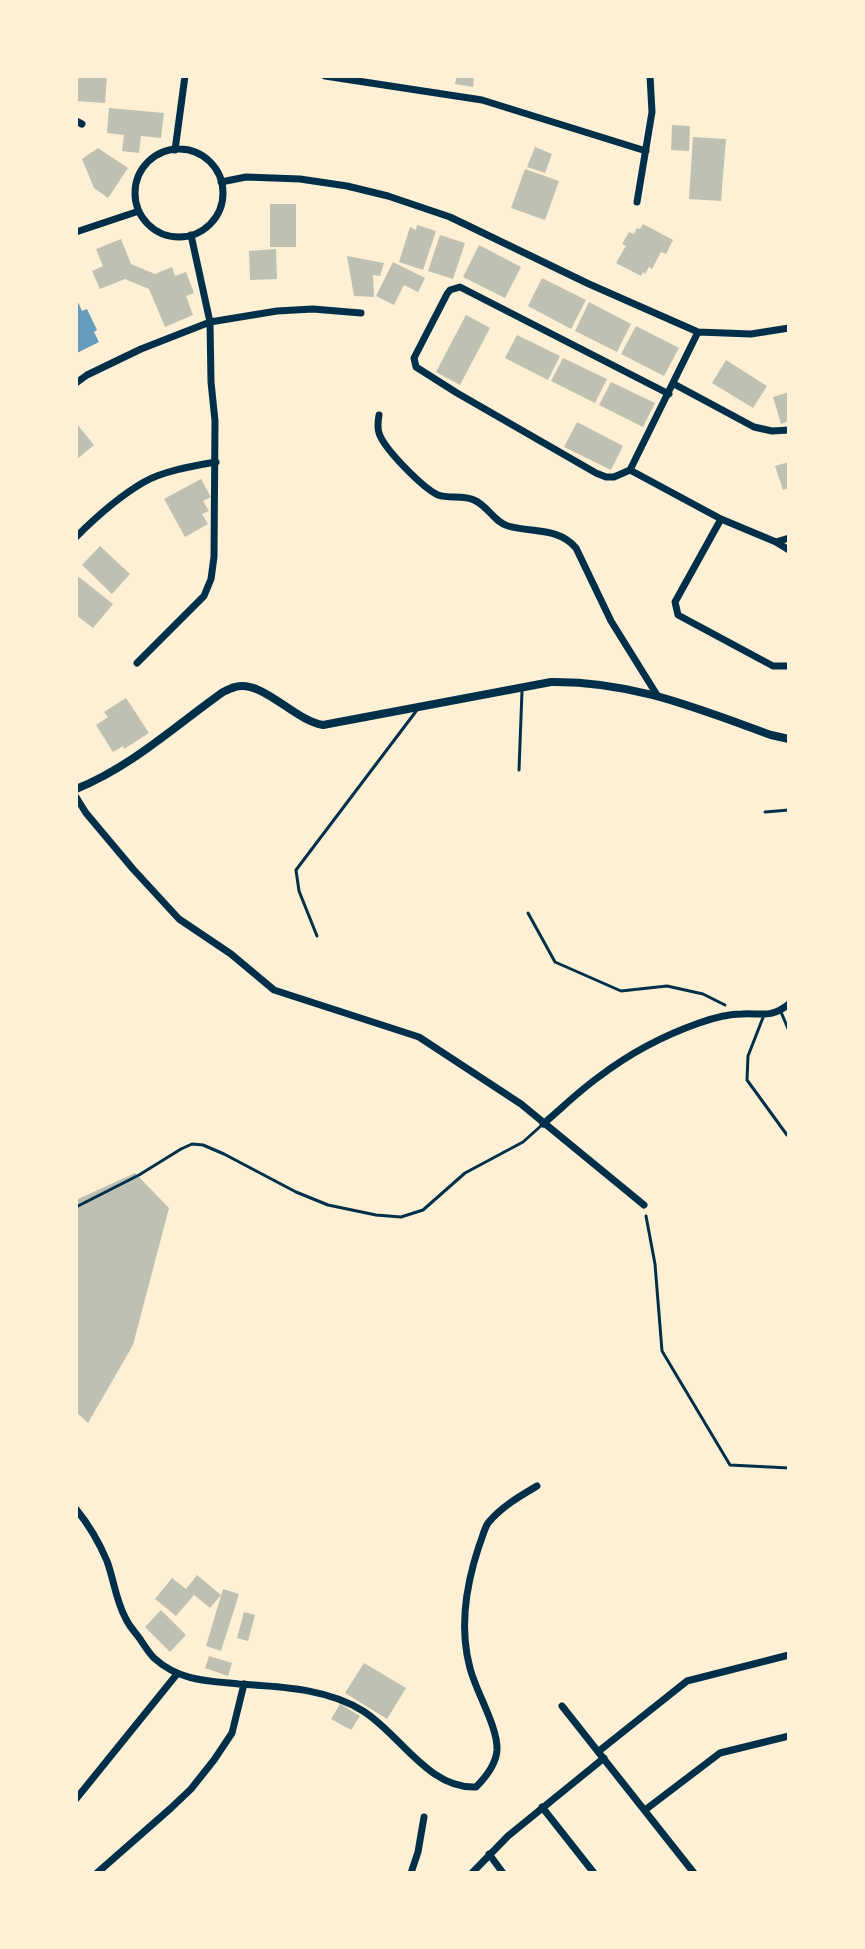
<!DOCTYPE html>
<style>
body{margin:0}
#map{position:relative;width:865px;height:1949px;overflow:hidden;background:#fdf0d5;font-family:"Space Grotesk",sans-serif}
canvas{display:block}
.frame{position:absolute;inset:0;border:78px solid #fdf0d5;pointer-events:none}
</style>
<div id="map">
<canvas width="865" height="1949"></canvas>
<div class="frame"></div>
</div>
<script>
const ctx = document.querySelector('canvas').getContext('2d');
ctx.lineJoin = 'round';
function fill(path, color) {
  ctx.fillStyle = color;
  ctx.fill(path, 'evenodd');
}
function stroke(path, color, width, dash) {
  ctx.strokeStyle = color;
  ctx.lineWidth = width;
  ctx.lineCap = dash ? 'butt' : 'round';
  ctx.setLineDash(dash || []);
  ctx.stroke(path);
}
const water = new Path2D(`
 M77 300 82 311 87 309 97 330 94 332 99 342 77 353Z`);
const building = new Path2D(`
 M76 76H107L105 103 76 101Z
 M457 76H474L473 87 455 84Z
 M109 108 164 113 161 138 141 136 139 153 122 151 124 135 107 133Z
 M672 125 690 126 689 151 671 150Z
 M693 137 726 139 721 201 689 199Z
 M535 147 552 154 545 173 527 167Z
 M98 148 128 168 108 198 94 188 82 159Z
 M525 169 559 181 545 220 511 208Z
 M270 204H296V247H270Z
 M643 224 673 240 666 254 661 252 652 269 649 267 645 274 643 272 641 276 616 263 626 246 622 244 629 232 634 234 637 228 640 229Z
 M417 225 436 231 423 270 399 262 410 227 416 230Z
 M440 235 465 243 453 279 428 271Z
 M121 239 131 264 155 274 172 267 175 276 186 272 194 293 186 296 193 315 165 327 149 289 125 279 100 289 92 271 103 266 96 249Z
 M479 245 521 267 505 298 463 277Z
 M276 249 277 279 250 280 249 251Z
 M347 256 384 263 380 276 373 275 374 297 354 296Z
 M393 262 425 278 418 292 404 285 394 305 376 296Z
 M542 278 586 300 571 329 528 306Z
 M589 302 631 324 617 352 575 331Z
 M466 315 490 328 460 385 436 372Z
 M636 326 679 348 664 376 621 354Z
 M517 335 560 356 548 380 505 358Z
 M563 358 607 379 595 403 551 381Z
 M726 360 767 386 753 408 712 383Z
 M611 382 655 403 643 427 599 405Z
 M789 392V421L781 424 773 397Z
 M577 422 623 446 611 470 564 447Z
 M76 423 94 445 76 460Z
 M789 462V488L783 490 775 466Z
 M201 479 211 497 203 501 209 511 202 514 208 524 185 537 164 499Z
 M100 546 130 574 112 594 82 565Z
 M79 577 113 604 93 628 76 615V580Z
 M126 698 149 733 124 749 123 746 113 752 96 725 108 717 104 712Z
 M135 1173 169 1208 133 1345 88 1423 76 1412V1200Z
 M197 1575 221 1595 210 1608 194 1595 176 1616 155 1599 172 1578 186 1589Z
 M223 1589 239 1594 221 1651 206 1646Z
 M161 1610 186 1635 170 1652 145 1627Z
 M244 1612 255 1615 248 1641 237 1638Z
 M209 1656 232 1663 228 1676 205 1668Z
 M364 1663 406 1688 387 1719 345 1693Z
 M340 1704 360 1716 351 1730 331 1719Z`);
const path = new Path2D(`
 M528 913 555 962 621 991 667 986 703 994 725 1005
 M646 1216 655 1264 662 1351 730 1465 789 1468`);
const service = new Path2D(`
 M519 770 522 691
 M765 812 789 810
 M317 936 299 891 296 870 417 710
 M781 1012 789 1031
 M764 1015 748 1056 747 1080 787 1135
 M76 1207 139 1175 181 1149 192 1144 203 1145 224 1154 296 1192 328 1205 376 1215 401 1217 423 1210 465 1173 523 1142 543 1124`);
const minor = new Path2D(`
 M325 76 482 100 646 151
 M76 121 82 124
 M135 193a44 44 0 1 1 88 0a44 44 0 1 1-88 0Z
 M175 150 185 76
 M221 182 246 177 300 179 347 186 388 196 450 217 589 284 698 332 751 334 789 328
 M637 202 652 112 650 76
 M76 232 139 211
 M76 383 87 375 141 349 210 322 277 311 313 309 361 313
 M674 384 754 427 772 431 789 430
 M669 394 460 287 450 290 447 294 414 358 416 367 457 393 596 473 606 477H614L630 470 698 332
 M379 415C378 421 377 427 379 433 384 449 423 488 438 495 449 499 463 495 474 500 488 506 494 522 508 526 533 533 558 527 576 548L611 621 657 695
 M630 470 721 519 776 542 789 550
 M721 519 675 602 678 615 773 666H789
 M76 537C96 517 118 497 144 482 163 471 193 466 216 462
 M776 542 789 538
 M137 663 204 596 211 579 214 557 215 421 211 382 210 322 191 235
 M76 797 86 813 133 869 179 919 231 954 274 990 419 1037 521 1104 644 1205
 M543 1124C562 1108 580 1090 600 1076 629 1054 665 1035 699 1023 713 1018 728 1014 742 1014 762 1013 772 1018 789 1004
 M76 1509C89 1525 99 1542 107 1561 114 1580 116 1602 126 1619 129 1626 135 1632 140 1639 144 1645 149 1653 154 1658 179 1681 208 1681 239 1684 280 1687 327 1688 363 1711 400 1734 428 1789 476 1787 486 1777 496 1765 497 1750 498 1727 476 1692 470 1668 459 1628 466 1585 479 1546 482 1539 484 1529 488 1523 501 1507 520 1496 537 1486
 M562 1706 694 1873
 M599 1751 687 1681 789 1655
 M76 1799 177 1674
 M542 1807 594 1873
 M645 1810 720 1753 789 1736
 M489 1854 503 1873
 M97 1873 171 1808 191 1789 214 1760 232 1733 244 1684
 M411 1873 418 1852 424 1817
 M472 1873 508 1836 604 1758`);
const tertiary = new Path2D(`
 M76 789C131 767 175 726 223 692 227 690 231 688 235 687 262 679 295 721 323 725L551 682C632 681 696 708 771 735L789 739`);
fill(water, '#669bbc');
fill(building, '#bec0b2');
stroke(path, '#003049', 3);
stroke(service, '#003049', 3);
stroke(minor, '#003049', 7);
stroke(tertiary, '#003049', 8);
</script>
